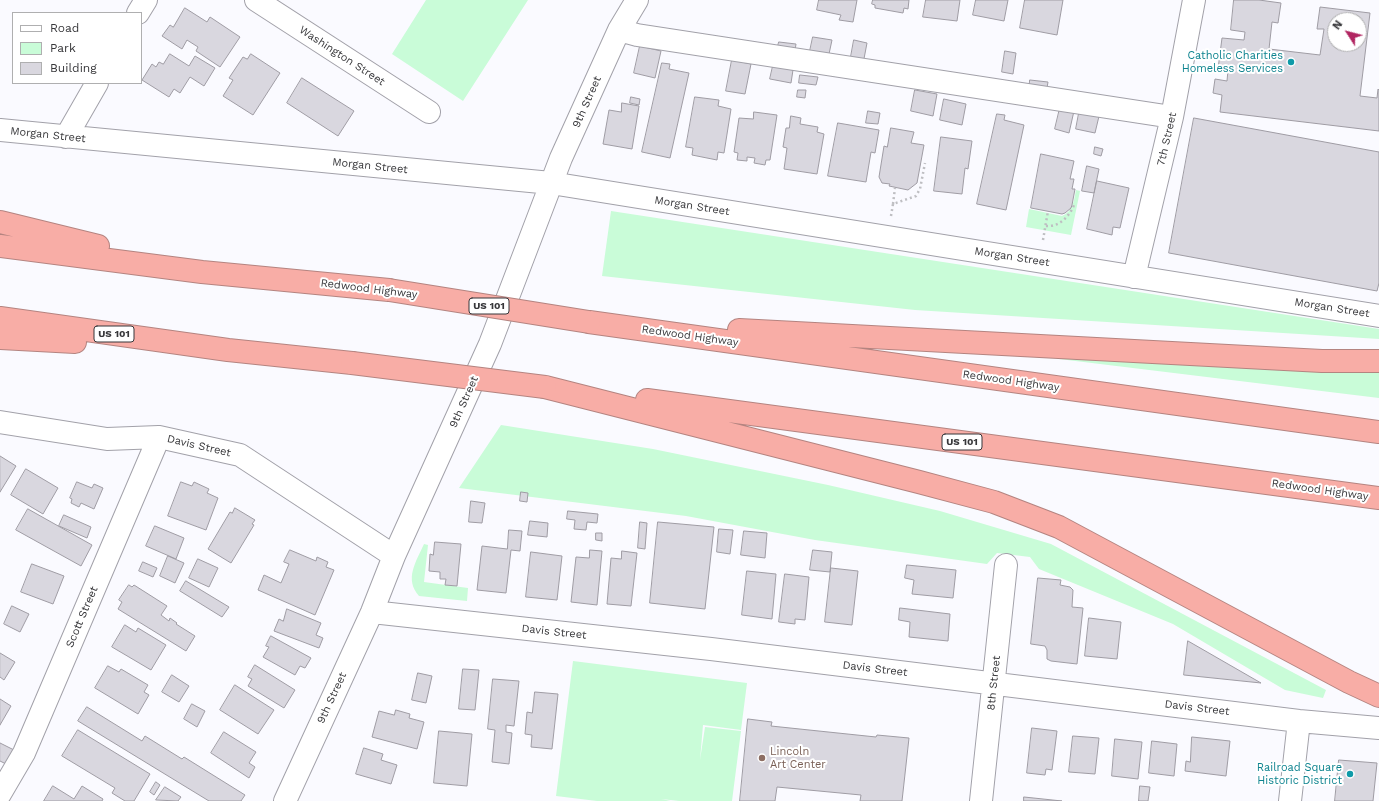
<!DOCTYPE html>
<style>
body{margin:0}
#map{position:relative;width:1379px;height:801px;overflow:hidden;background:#fafaff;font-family:"Work Sans",sans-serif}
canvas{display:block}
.legend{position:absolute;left:12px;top:12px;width:130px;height:72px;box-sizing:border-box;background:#fff;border:1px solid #afafb0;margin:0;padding:5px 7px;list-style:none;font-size:12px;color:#37373a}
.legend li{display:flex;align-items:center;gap:8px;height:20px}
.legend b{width:20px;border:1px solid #afafb0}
.north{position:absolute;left:1327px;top:12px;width:40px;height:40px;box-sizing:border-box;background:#fff;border:1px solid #afafb0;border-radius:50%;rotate:306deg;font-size:11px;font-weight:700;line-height:16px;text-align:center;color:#37373a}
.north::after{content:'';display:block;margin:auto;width:14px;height:18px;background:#b12561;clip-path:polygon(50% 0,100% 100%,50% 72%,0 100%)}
</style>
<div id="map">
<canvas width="1379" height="801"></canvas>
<ul class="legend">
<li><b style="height:5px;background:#fff"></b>Road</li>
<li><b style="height:11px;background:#c9fcd8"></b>Park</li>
<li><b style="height:11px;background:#d9d7df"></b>Building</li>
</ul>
<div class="north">N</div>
</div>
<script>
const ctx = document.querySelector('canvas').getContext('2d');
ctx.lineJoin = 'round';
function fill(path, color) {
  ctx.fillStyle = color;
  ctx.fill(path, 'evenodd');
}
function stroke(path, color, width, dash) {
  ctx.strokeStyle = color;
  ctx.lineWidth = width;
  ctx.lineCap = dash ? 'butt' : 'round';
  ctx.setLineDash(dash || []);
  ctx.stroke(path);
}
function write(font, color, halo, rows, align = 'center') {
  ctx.font = font + ' "Work Sans",sans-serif';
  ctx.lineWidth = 4;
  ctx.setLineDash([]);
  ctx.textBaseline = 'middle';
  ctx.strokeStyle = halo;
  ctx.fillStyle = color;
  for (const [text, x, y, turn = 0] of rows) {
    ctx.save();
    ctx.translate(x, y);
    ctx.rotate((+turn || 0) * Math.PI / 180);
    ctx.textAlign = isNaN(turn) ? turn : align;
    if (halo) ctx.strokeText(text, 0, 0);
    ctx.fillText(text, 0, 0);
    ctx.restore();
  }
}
const green = new Path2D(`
 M426 0H528L463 101 392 54Z
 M1076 190 1080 191 1071 235 1026 227 1029 209 1062 216C1073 211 1074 201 1076 190Z
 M611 211 1379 329V339L915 310 602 276Z
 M1059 357 1379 373V398L1059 359Z
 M501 425 653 449 828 485 940 511 1051 544 1326 690 1323 698 1285 690 1173 624 1039 569 1030 557 997 553 987 564 815 540 686 516 459 488Z
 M424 544 428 545 424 582 468 588 467 601 419 596C404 579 416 562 424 544Z
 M573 661 747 683 741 730 703 725 700 760 705 727 741 731 732 801H679L661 799 671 801H597L556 796Z`);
const building = new Path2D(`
 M819 0H857L853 22 839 20 841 15 817 10Z
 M873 0H909L908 9 904 8 903 13 875 8V5L872 4Z
 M926 0H960L957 21 923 17Z
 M976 0H1008L1004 21 973 15Z
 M1025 0H1063L1057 35 1020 28Z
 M1234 0H1259L1281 3 1278 23 1272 22 1269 49 1320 55 1324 29H1317L1320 7 1370 13 1360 96 1377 98 1378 89 1379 90V131L1220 112 1222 95 1213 93 1215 79 1227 81 1228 70 1218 69 1222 38 1244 40 1245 32 1231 30ZM1335 20H1359V44H1335Z
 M185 8 207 22 210 17 240 37 220 67 196 51 198 47 187 40 182 49 162 36 170 25 173 27Z
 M813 37 832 40 829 54 810 51Z
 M854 40 867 43 863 64 850 62Z
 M779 42 796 44 794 57 776 54Z
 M640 46 661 51 655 78 634 73Z
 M1005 51 1016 53 1013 74 1002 72Z
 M170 54 189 66 195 56 215 68 204 86 190 77 180 93 174 89 169 97 142 80 152 64 156 67 159 62 163 64Z
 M251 54 280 73 253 115 223 96 233 80 229 78 243 57 247 59Z
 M732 60 751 64 745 94 726 91Z
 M662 63 670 64 669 69 689 73 670 158 642 152Z
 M773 66 793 70 791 83 770 79Z
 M800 75 818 77 816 85 799 83Z
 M302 78 354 111 338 136 287 103Z
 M1030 80 1048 82 1046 94 1029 92Z
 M798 90H806L805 98 797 97Z
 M915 90 937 94 933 116 911 111Z
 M631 97 640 99 639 105 630 103Z
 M695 97 719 100 718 106 731 109 724 153 718 152 717 160 692 155 693 148 686 147Z
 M944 99 966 104 962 125 940 120Z
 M622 103 639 106 632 149 603 144 609 110 621 112Z
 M1060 108 1074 111 1069 133 1055 129Z
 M1080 108 1100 112 1095 133 1076 129Z
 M868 111 880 113 878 124 866 123Z
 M754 112 777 115 770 160H766L765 165 754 163 755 158 747 157V161L737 160 738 153 734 152 739 118 753 119Z
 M997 114 1005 115 1004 120 1024 125 1006 210 977 204Z
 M791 116 801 118 800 124 818 127 817 132 824 134 817 174 784 169 787 148 783 147 786 128H789Z
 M1194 118 1379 152V283L1377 291 1169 253Z
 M838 123 879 130 875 153 871 152 866 182 828 176Z
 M891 128 914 132 911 143 924 145 917 183 908 190 889 186 890 184 882 183 879 177 884 146 887 147Z
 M941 137 972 141 968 169 965 168 962 194 934 191Z
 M1095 147 1103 149 1101 156 1094 154Z
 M1041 154 1074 161 1070 179H1074L1072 189H1075L1072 205 1071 208 1065 213 1062 214 1031 208Z
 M1087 166 1099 169 1094 193 1082 191Z
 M1097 181 1129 188 1120 228 1113 227 1112 235 1087 229Z
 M0 456 16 466 0 492Z
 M26 469 58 488 43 514 11 495Z
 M77 482 92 488 94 484 103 488 94 509 81 503 79 507 71 503 72 499 70 498Z
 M181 482 192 486 194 482 209 489 207 493 218 498 206 530 168 516Z
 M521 492 528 493 527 502 520 501Z
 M471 501 485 503 482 523 469 522Z
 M235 508 255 520 252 524 254 525 231 563 208 549 230 512 232 513Z
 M28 509 92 545 81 566 16 530Z
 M568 511 598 514 597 523 587 522 586 530 574 529 575 520 567 519Z
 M64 515 91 527 87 538 59 526Z
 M530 521 548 523 547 537 528 535Z
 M640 522 647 523 645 549 638 548Z
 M658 522 714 527 705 609 650 603Z
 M155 526 184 538 176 559 146 546Z
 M719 529 733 530 730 554 717 552Z
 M509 530 522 531 520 551 511 550 506 593 477 590 482 546 507 549Z
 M744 531 767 533 765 558 741 555Z
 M596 533H602V541L596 540Z
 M435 542 461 544 457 586 445 585 446 579H440V572L429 571 430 554 433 555Z
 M290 550 316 561 317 557 328 562 326 567 334 570 315 615 258 590 264 575 281 583 289 564 284 562Z
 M590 550 602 551 597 605 571 602 576 557 589 558Z
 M813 550 832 552 830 572 810 570Z
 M622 551 637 553 631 606 607 604 611 558 621 559Z
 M531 552 562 556 557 600 526 597Z
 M168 556 184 563 175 583 160 576Z
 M198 559 218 568 209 587 189 578Z
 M143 562 157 568 153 577 139 571Z
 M32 564 64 576 53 604 21 592Z
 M907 565 956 570 953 598 912 594 914 580 905 578Z
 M831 568 858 571 852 625 825 622Z
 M747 571 776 574 772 619 742 615Z
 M785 574 809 577 805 620 795 619V624L779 622Z
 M1038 578 1061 580 1060 585 1070 587 1073 590 1072 607 1083 608 1077 664 1051 661 1047 659V650L1045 646 1031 644Z
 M186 581 229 607 222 617 180 591Z
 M129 585 132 587 134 585 167 606 161 615 169 621 170 618 177 623 176 624 195 636 186 651 118 609 122 602 119 600Z
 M12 606 29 614 20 632 4 624Z
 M900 608 950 614 948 641 909 637 910 622 899 620Z
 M287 609 321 623 316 635 323 638 319 648 274 631 279 619 283 621Z
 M1089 618 1121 622 1117 659 1085 656Z
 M125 625 136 632 138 628 166 645 151 670 112 647Z
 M271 636 311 658 305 668 300 666 295 675 263 657 269 647 266 646Z
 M1188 641 1261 683 1184 675Z
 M0 653 15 662 4 680 0 677Z
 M255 665 295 690 284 708 248 686 252 679 248 677Z
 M108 666 119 672 121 669 148 685 144 692 149 695 138 714 95 688Z
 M463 669 479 670 475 710 459 709Z
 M418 673 432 676 426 703 412 700Z
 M172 675 189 686 179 702 162 692Z
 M493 679 519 681 514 726 506 725V732L512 733 509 764 492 762 495 730 488 729Z
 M235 685 274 710 258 734 220 710Z
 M535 692 558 694 552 749 531 747 532 735 525 734 527 712 532 713Z
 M0 699 11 706 0 725Z
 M192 704 205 711 197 727 184 719Z
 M87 707 142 741 145 736 182 759 184 757 245 795 241 801H209L78 721Z
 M396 710 410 714 409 718 424 722 417 749 372 737 379 711 394 715Z
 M748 719 772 722 771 726 876 737 877 735 909 738 902 801H860L861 795 777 787 775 801H740Z
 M1032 728 1057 731 1052 770 1046 769 1045 775 1027 773Z
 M78 730 150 774 134 801H125L112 793 115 788 62 756Z
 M439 731 472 734 467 786 434 783Z
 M224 732 256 752 249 763 255 767 249 778 211 753Z
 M1073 736 1099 738 1095 774 1069 772Z
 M1192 737 1230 741 1226 776 1185 771 1186 761 1190 762Z
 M1115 739 1142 742 1138 779 1112 776Z
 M1152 741 1177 744 1174 776 1149 773Z
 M0 743 14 750 6 764 0 761Z
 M364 748 383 754 381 760 397 765 391 784 356 774Z
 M1339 760 1377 763 1373 801H1335Z
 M156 782 160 785 154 795 150 792Z
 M53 786 74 799 82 786 103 799 102 801H44Z
 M1140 786 1150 787 1148 801H1139Z
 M165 787 181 797 178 801 156 800Z
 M1024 797 1062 801H1024Z`);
const path = new Path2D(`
 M893 204 895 188
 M891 216 893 204 916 196 920 189 925 163
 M1046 226C1059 227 1069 217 1074 205
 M1043 240 1048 211`);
const minor = new Path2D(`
 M256 0 429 112
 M138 13 146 0
 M619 30 637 35 1172 117
 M0 130 551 183 1379 316
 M66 137 97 83
 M1134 277 1172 117 1194 0
 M0 422 107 439 159 437 240 455 394 556
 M372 612 711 649 1299 721 1379 728
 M0 794 24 753 159 437
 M285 801 372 612 394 556 490 344 561 158 619 30 637 0
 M981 801 1006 565
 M1290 801 1299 721`);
const highway = new Path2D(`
 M0 222 98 246
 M0 246 202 272 389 290
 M0 318 228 350 352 363
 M589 322 1379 432
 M739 330 1322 361H1379
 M0 338 75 342
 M545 387 919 482 994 502 1059 527 1349 682 1379 696
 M647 400 1379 498`);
const highwayBridge = new Path2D(`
 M389 290 589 322
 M352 363 545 387`);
const markers = [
 [1291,62,4,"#0f9aa8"],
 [762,758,4,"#8d6e63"],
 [1350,774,4,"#0f9aa8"]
];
const shields = [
 [489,306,40],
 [114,334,40],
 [962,442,40]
];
const shieldNames = [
 ["US 101",489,306],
 ["US 101",114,334],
 ["US 101",962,442]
];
const streetNames = [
 ["Washington Street",342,56,33],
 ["9th Street",587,102,-66],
 ["Morgan Street",48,135,6],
 ["7th Street",1167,139,-77],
 ["Morgan Street",370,166,6],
 ["Morgan Street",692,206,9],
 ["Morgan Street",1012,257,9],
 ["Redwood Highway",369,289,7],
 ["Morgan Street",1332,308,9],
 ["Redwood Highway",690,336,8],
 ["Redwood Highway",1011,381,8],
 ["9th Street",464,402,-66],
 ["Davis Street",199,446,13],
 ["Redwood Highway",1320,490,8],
 ["Scott Street",82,617,-67],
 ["Davis Street",554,632,6],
 ["Davis Street",875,669,7],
 ["8th Street",994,683,-84],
 ["9th Street",332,698,-65],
 ["Davis Street",1197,708,7]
];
const cultureNames = [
 ["Catholic Charities",1283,56],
 ["Homeless Services",1283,69],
 ["Railroad Square",1342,768],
 ["Historic District",1342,781]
];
const educationNames = [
 ["Lincoln",770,752],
 ["Art Center",770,765]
];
fill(green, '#c9fcd8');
fill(building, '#d9d7df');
stroke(building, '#9f9ca4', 1);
stroke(minor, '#a2a1a9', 24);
stroke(highway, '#b48480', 24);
stroke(path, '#bebec2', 2.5, [2, 3]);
stroke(minor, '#fff', 22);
stroke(highway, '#f8ada6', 22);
stroke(highwayBridge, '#b48480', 24, []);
stroke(highwayBridge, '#f8ada6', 22);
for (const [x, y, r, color] of markers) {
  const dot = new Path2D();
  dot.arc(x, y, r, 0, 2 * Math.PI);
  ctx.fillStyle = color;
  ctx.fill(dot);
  stroke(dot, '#fff', 1.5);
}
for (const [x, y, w] of shields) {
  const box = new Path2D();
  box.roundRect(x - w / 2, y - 8, w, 16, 3);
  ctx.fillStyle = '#fff';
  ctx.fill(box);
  stroke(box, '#37373a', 1);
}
write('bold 10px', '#37373a', null, shieldNames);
write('11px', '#37373a', '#fff', streetNames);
write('11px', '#0d838f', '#fff', cultureNames, 'right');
write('11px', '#785e54', '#fff', educationNames, 'left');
</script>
